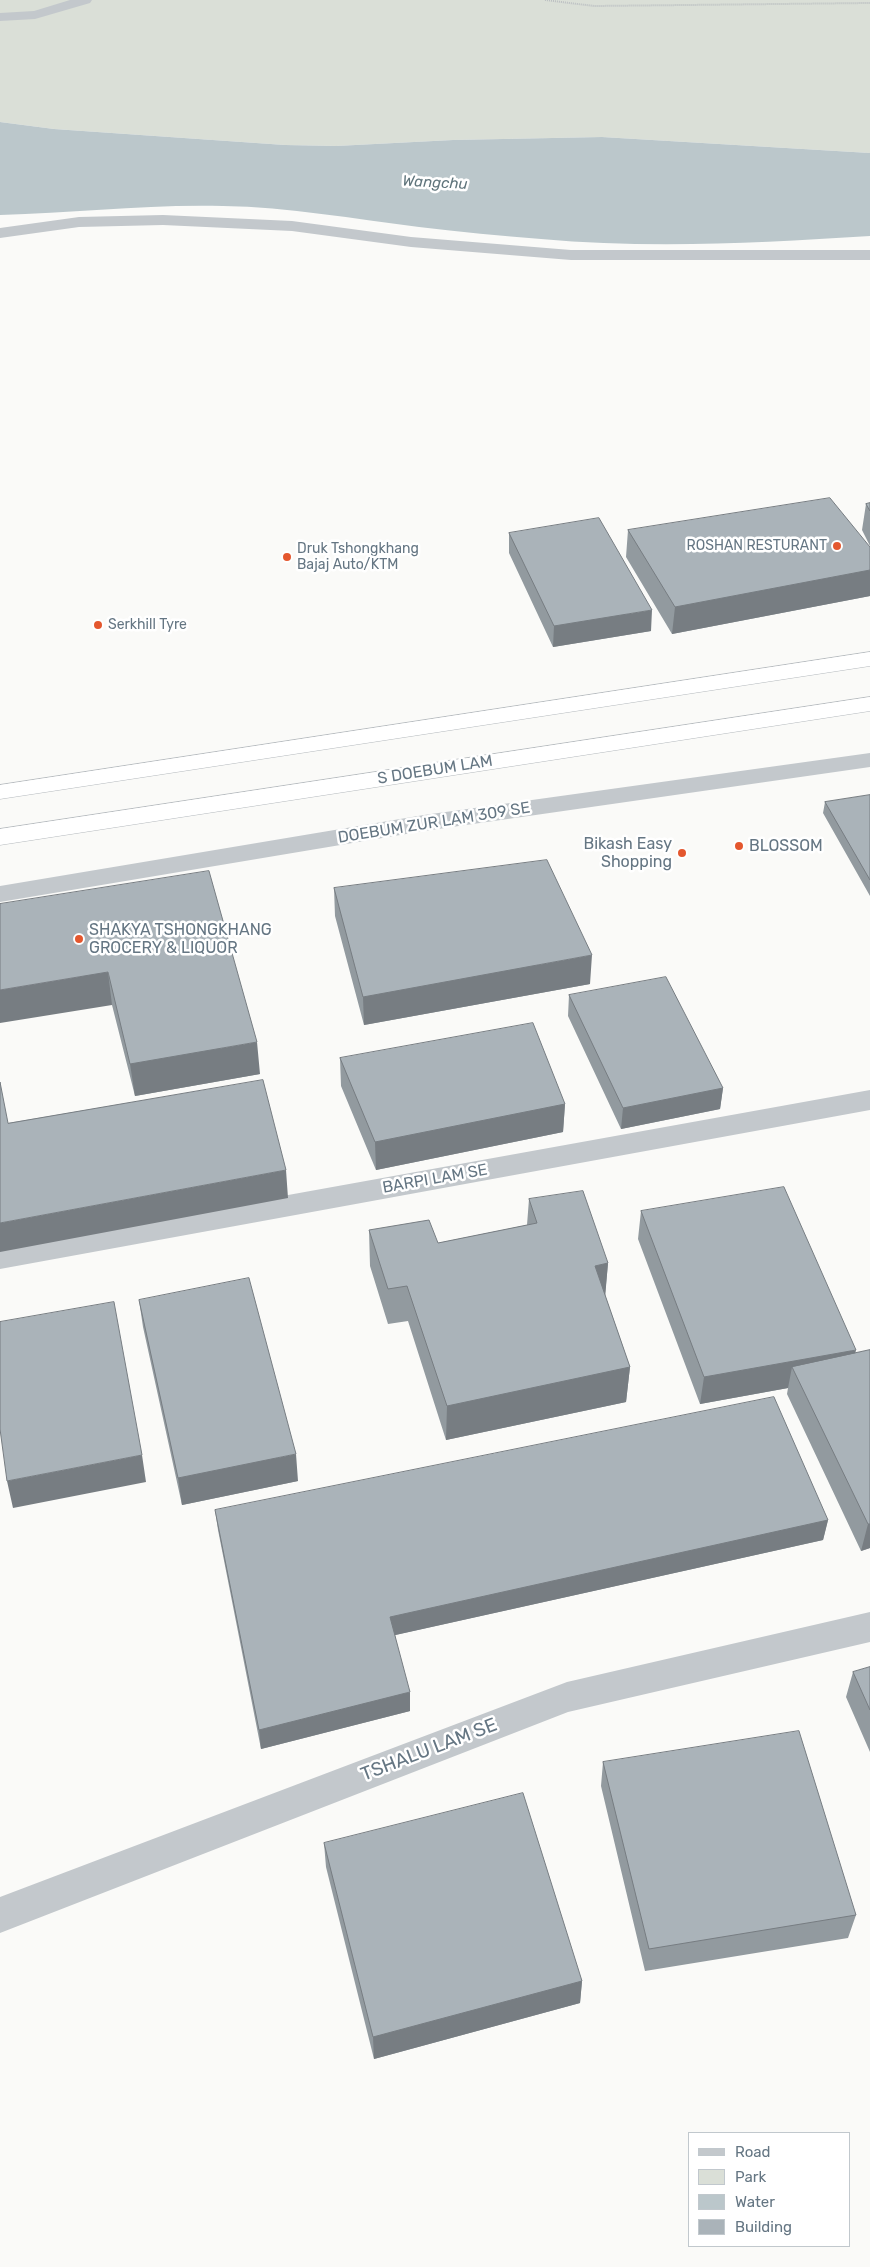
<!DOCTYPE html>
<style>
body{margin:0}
#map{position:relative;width:870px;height:2267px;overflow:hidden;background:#fafaf8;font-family:Rubik,sans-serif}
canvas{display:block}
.legend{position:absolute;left:688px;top:2132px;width:162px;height:115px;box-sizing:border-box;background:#fff;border:1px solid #c1c8cd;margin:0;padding:6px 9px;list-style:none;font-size:15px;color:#657683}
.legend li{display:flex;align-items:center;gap:10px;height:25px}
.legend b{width:25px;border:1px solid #c1c8cd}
</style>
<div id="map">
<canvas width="870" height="2267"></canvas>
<ul class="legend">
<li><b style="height:6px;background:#c3c8cc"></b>Road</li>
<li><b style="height:14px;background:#dadfd7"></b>Park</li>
<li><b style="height:14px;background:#bbc7cb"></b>Water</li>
<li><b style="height:14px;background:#aab3b9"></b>Building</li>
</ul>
</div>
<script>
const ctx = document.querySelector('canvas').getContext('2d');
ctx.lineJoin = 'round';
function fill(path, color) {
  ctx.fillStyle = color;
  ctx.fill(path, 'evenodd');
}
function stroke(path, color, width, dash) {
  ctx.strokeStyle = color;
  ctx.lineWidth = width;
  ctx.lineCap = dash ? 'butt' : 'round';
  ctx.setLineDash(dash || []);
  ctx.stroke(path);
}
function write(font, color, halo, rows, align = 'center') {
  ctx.font = font + ' Rubik,sans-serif';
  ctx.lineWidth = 5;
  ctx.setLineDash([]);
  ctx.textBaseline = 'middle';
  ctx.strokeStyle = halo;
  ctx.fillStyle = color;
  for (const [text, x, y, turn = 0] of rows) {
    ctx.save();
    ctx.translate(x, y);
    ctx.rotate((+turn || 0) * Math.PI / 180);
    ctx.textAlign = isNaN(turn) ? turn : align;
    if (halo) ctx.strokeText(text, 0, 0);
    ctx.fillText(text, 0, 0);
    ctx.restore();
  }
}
const green = new Path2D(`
 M0 0H870V153L602 137 453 140 336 146 285 145 54 129 0 122Z`);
const water = new Path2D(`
 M0 122 54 129 285 145 336 146 453 140 602 137 870 153V236C761 243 651 249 541 239 501 236 460 232 419 227 354 219 289 207 223 206 149 204 75 213 0 215Z`);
const path = new Path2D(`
 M545 0 594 6 870 3`);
const minor = new Path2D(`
 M70 0H92L90 3 35 19 0 21V13L34 11Z
 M163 215 292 221 411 237 571 250H870V260H571L411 247 292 231 163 225 79 227 0 238V228L79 217Z
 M870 753V767L424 831 0 902V886L424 815Z
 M870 1090V1110L0 1269V1247Z
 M870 1612V1642L568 1712 0 1933V1897L567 1682Z`);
const highway = new Path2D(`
 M870 652V666L0 799V785Z
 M870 697V711L0 845V829Z`);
const wall = new Path2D(`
 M870 503V546L862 530 866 504Z
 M628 530 870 547V596L672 634 626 557Z
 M509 533 651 631 553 647 509 553Z
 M870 795V896L823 813 825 802Z
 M334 888 590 984 364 1025 335 916Z
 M0 904 260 1074 135 1096 112 1005Z
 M569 995 723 1088 720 1109 621 1129 568 1016Z
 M340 1058 565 1104 563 1132 376 1170 341 1086Z
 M529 1199 608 1263 605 1295 630 1367 626 1402 446 1440 408 1321 388 1324 370 1266 369 1230 438 1243 527 1225Z
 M641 1211 855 1353 870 1350V1548L861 1551 787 1394 788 1388 700 1404 638 1239Z
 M139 1300 298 1481 182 1505 143 1327Z
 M215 1510 828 1520 823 1540 395 1635 410 1711 261 1749 218 1530Z
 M870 1667V1752L846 1697 853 1672Z
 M603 1762 856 1915 848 1938 645 1971 601 1786Z
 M324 1843 582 1981 580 2003 374 2059 326 1867Z`);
const shadedWall = new Path2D(`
 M870 570V596L672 634 675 607Z
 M652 610 651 631 553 647 554 626Z
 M592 955 590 984 364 1025 363 997Z
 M108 972 112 1005 0 1023V990Z
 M257 1042 260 1074 135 1096 130 1064Z
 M723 1088 720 1109 621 1129 623 1108Z
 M565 1104 563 1132 376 1170 375 1142Z
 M286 1170 288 1198 0 1252V1223Z
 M608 1263 605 1298 595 1266Z
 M856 1350 850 1377 792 1367 788 1388 700 1404 704 1377Z
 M630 1367 626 1402 446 1440 447 1406Z
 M296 1454 298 1481 182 1505 178 1478Z
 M142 1455 146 1482 13 1508 7 1481Z
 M828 1520 823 1540 391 1636 390 1617Z
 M868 1524H870V1548L861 1551Z
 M410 1692V1711L261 1749 259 1730Z
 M582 1981 580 2003 374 2059 373 2037Z`);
const building = new Path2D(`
 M830 498 870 547V570L675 607 628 530Z
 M870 503V511L866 504Z
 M599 518 652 610 554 626 509 533Z
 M870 795V880L825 802Z
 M547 860 592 955 363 997 334 888Z
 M209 871 257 1042 130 1064 108 972 0 990V904Z
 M666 977 723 1088 623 1108 569 995Z
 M533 1023 565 1104 375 1142 340 1058Z
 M263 1080 286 1170 0 1223V1082L8 1123Z
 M784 1187 856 1350 704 1377 641 1211Z
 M583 1191 608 1263 595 1266 630 1367 447 1406 407 1286 388 1289 369 1230 429 1220 438 1243 537 1223 529 1199Z
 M249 1278 296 1454 178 1478 139 1300Z
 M114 1302 142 1455 7 1481 0 1429V1322Z
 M870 1350V1524H868L792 1367Z
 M774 1397 828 1520 390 1617 410 1692 259 1730 215 1510Z
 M870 1667V1710L853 1672Z
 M799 1731 856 1915 649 1949 603 1762Z
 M523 1793 582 1981 373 2037 324 1843Z`);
const markers = [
 [837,546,5,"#e4572e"],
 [287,557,5,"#e4572e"],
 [98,625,5,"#e4572e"],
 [739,846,5,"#e4572e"],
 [682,853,5,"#e4572e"],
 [79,939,5,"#e4572e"]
];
const farPoinames = [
 ["ROSHAN RESTURANT",827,546,"right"],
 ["Druk Tshongkhang",297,549],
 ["Bajaj Auto/KTM",297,565],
 ["Serkhill Tyre",108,625]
];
const farWaternames = [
 ["Wangchu",435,183,3]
];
const streetNames = [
 ["S DOEBUM LAM",435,770,-9],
 ["DOEBUM ZUR LAM 309 SE",434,823,-9],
 ["BARPI LAM SE",435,1179,-10]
];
const poiNames = [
 ["Bikash Easy",672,844,"right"],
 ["Shopping",672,862,"right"],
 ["BLOSSOM",749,846],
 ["SHAKYA TSHONGKHANG",89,930],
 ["GROCERY & LIQUOR",89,948]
];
const nearStreetnames = [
 ["TSHALU LAM SE",429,1750,-21]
];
fill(green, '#dadfd7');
fill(water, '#bbc7cb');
stroke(highway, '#b4b9bd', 1);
stroke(path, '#bbbfc2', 2, [1, 1]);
fill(minor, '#c3c8cc');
fill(highway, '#fff');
fill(wall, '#929a9f');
fill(shadedWall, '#777d82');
fill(building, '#aab3b9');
stroke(building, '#777d82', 1);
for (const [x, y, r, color] of markers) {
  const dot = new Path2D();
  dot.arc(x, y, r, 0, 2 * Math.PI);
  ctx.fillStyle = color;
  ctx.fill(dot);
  stroke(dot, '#fff', 2);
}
write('14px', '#657683', '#fff', farPoinames, 'left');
write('italic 15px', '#60757c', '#fff', farWaternames);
write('16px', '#657683', '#fff', streetNames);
write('16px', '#657683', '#fff', poiNames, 'left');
write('19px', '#657683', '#fff', nearStreetnames);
</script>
